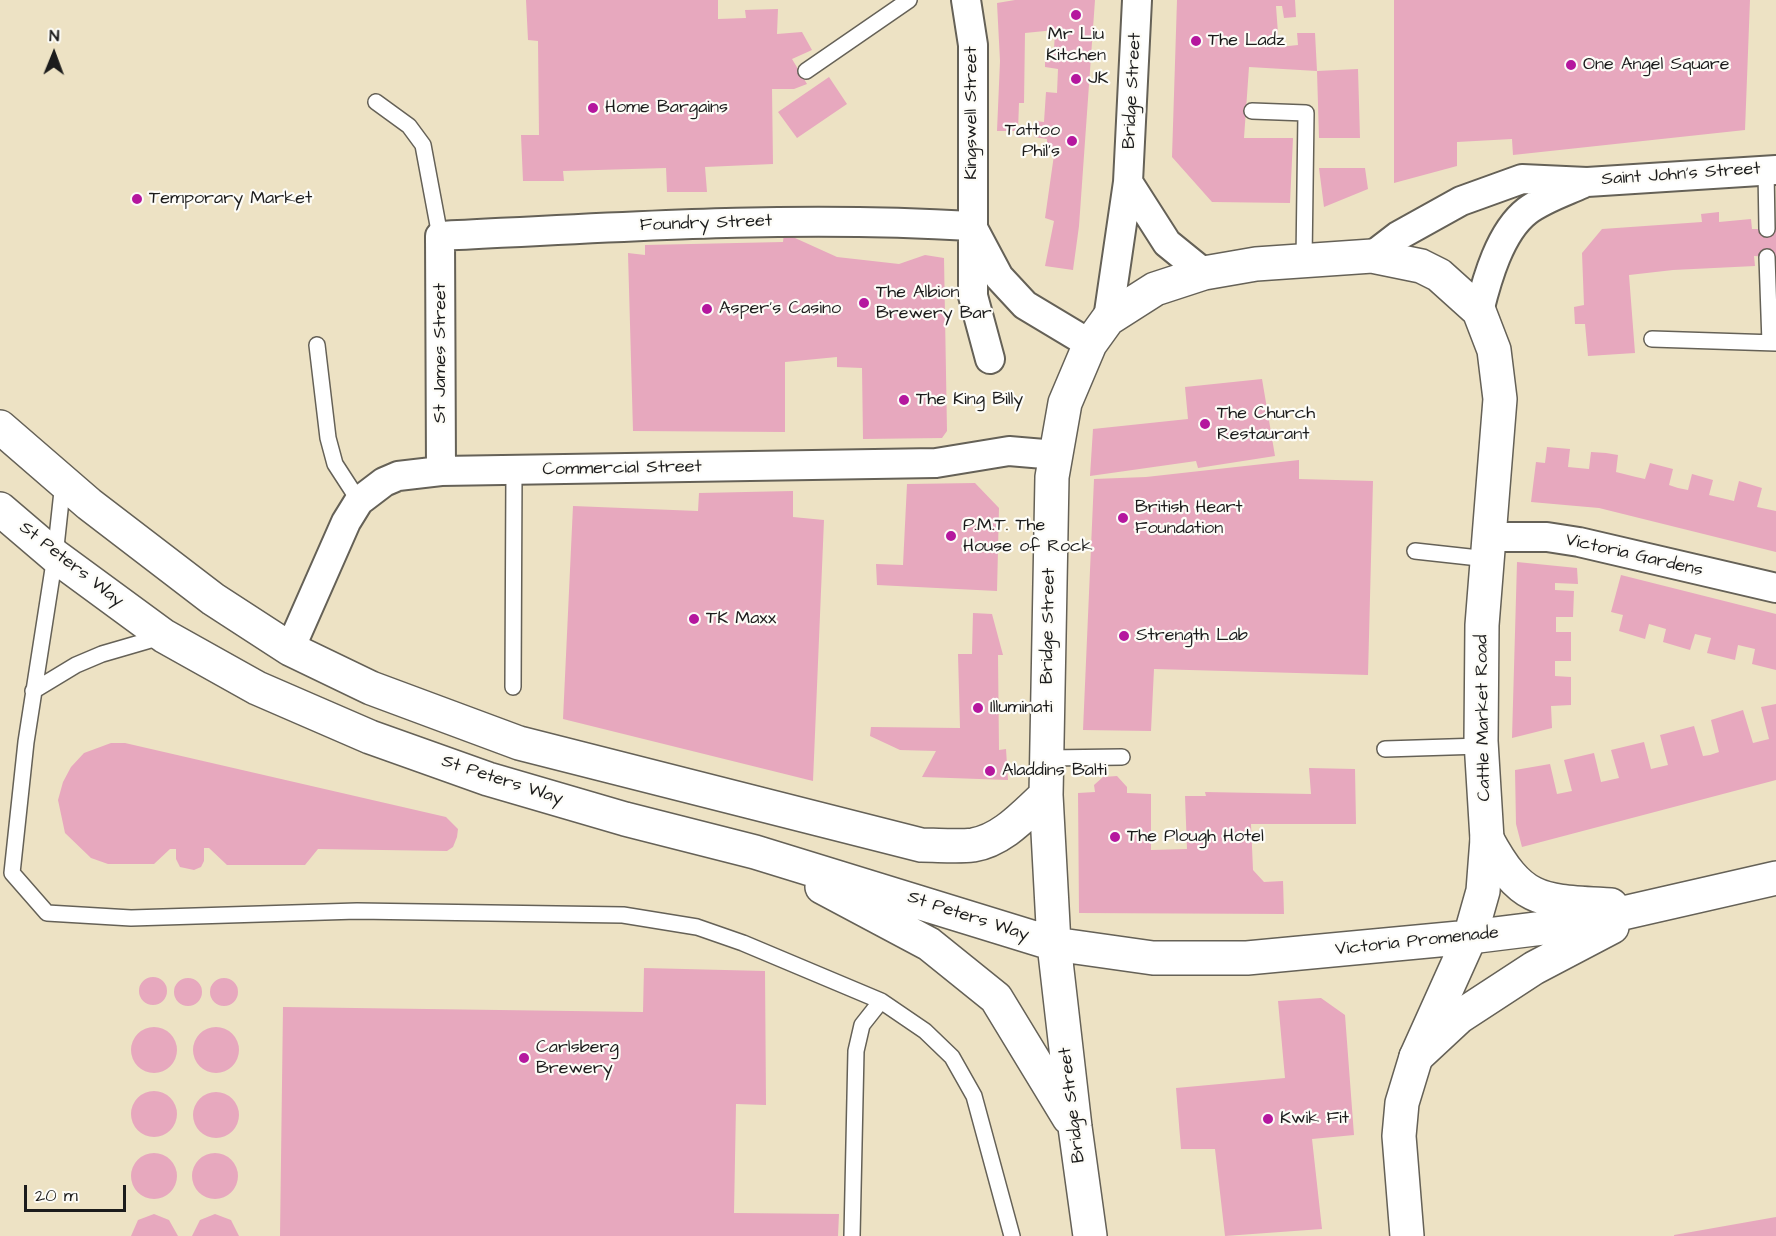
<!DOCTYPE html>
<style>
body{margin:0}
#map{position:relative;width:1776px;height:1236px;overflow:hidden;background:#ede2c4;font-family:"Architects Daughter",sans-serif}
canvas{display:block}
.north{position:absolute;left:24px;top:24px;width:60px;height:60px;-webkit-text-stroke:4px #fdfcf7;paint-order:stroke;rotate:1deg;font-size:16px;font-weight:700;line-height:24px;text-align:center;color:#1c1c1c}
.north::after{content:'';display:block;margin:auto;width:21px;height:27px;background:#1c1c1c;clip-path:polygon(50% 0,100% 100%,50% 72%,0 100%)}
.scale{position:absolute;left:24px;top:1185px;width:102px;height:27px;box-sizing:border-box;border:3px solid #1c1c1c;border-top:0;padding-left:8px;font-size:18px;line-height:21px;white-space:nowrap;color:#1c1c1c;-webkit-text-stroke:4px #fdfcf7;paint-order:stroke}
</style>
<div id="map">
<canvas width="1776" height="1236"></canvas>
<div class="north">N</div>
<div class="scale">20 m</div>
</div>
<script>
const ctx = document.querySelector('canvas').getContext('2d');
ctx.lineJoin = 'round';
function fill(path, color) {
  ctx.fillStyle = color;
  ctx.fill(path, 'evenodd');
}
function stroke(path, color, width, dash) {
  ctx.strokeStyle = color;
  ctx.lineWidth = width;
  ctx.lineCap = dash ? 'butt' : 'round';
  ctx.setLineDash(dash || []);
  ctx.stroke(path);
}
function write(font, color, halo, rows, align = 'center') {
  ctx.font = font + ' "Architects Daughter",sans-serif';
  ctx.lineWidth = 4.5;
  ctx.setLineDash([]);
  ctx.textBaseline = 'middle';
  ctx.strokeStyle = halo;
  ctx.fillStyle = color;
  for (const [text, x, y, turn = 0] of rows) {
    ctx.save();
    ctx.translate(x, y);
    ctx.rotate((+turn || 0) * Math.PI / 180);
    ctx.textAlign = isNaN(turn) ? turn : align;
    if (halo) ctx.strokeText(text, 0, 0);
    ctx.fillText(text, 0, 0);
    ctx.restore();
  }
}
const building = new Path2D(`
 M526 0H718V19L746 18 745 10 778 9 777 34 802 32 812 50 792 59 807 84 794 89H772L773 164 705 167 707 192H667L666 168 563 171 564 181H523L521 135H539L538 41 528 40Z
 M1015 0H1095L1079 226 1073 270 1045 266 1054 221 1045 218 1055 148 1047 147V139L1034 137 1036 121 1044 122 1046 92 1057 93 1058 69 1045 67V51L1054 50 1055 30 1025 33 1024 103H1019L1018 131H997L1000 61 997 3Z
 M1177 0H1295L1296 17 1284 18 1282 6H1276L1279 47 1298 45 1297 33H1315L1317 71 1249 67 1244 138H1293L1290 203 1212 202 1172 157Z
 M1394 0H1750L1745 130 1513 155 1512 139 1457 142V166L1394 183Z
 M1358 69 1360 138H1319L1317 71Z
 M829 77 847 104 797 138 778 112Z
 M1319 168H1365L1368 189 1324 207Z
 M1719 212V222L1751 219 1752 229H1776V257L1754 256 1755 266 1673 270 1629 275 1635 353 1588 356 1585 324H1575L1574 307 1584 305 1582 253 1602 229 1702 222 1701 214Z
 M784 233 837 257 899 264 925 255 944 258 947 431 942 438 863 439 862 368 837 367V357L785 362V432L633 431 628 253 645 255V245L783 242Z
 M1262 379 1275 456 1198 468 1196 461 1090 476 1093 429 1188 419 1185 387Z
 M1547 447 1570 449 1568 467 1589 469 1591 452 1606 453 1618 455 1616 472 1636 477 1645 479 1650 463 1673 469 1669 485 1678 488 1688 490 1692 474 1713 480 1709 495 1734 501 1739 481 1762 488 1757 507 1776 511V552L1599 508 1531 502 1536 462 1545 463Z
 M1299 460V479L1373 481 1368 675 1154 669 1151 731 1083 730 1094 479 1146 477Z
 M975 483 999 508 997 591 877 585 876 564 903 565 907 484Z
 M793 491V517L824 520 813 781 563 719 573 506 698 511 699 493Z
 M1517 562 1577 568 1578 584 1555 583V590L1574 591 1573 617H1556V632H1571V661H1555V676L1571 677V705L1551 706 1552 728 1512 738Z
 M1621 575 1776 614V670L1752 664 1755 649 1738 645 1735 660 1707 653 1711 638 1695 634 1690 650 1663 642 1666 629 1649 624 1645 639 1619 631 1623 615 1611 612Z
 M973 613 992 614 1003 655H998L999 750 1006 749 1008 780 922 777 936 751 900 750 870 736 871 727 960 728 958 654H972Z
 M1776 704V780L1522 847 1516 824 1515 770 1550 764 1557 794 1572 791 1564 760 1594 753 1601 782 1619 778 1611 750 1644 742 1651 769 1668 765 1660 735 1694 726 1703 756 1710 755 1719 752 1711 720 1743 710 1753 743 1769 739 1761 707Z
 M111 743H125L446 817 458 829 457 837 453 847 447 851 318 849 305 865H227L209 848H204V861L201 867 194 870 180 867 176 859V849H170L154 864H108L91 858 65 833 58 800 63 782 71 767 84 753Z
 M1309 768 1355 769 1356 824H1251L1253 870 1264 882 1283 881 1284 914 1079 913 1078 793 1095 792 1094 785 1103 777 1117 776 1127 787V793L1151 794V850L1187 849 1185 796H1206L1205 792 1311 794Z
 M644 968 765 971 766 1105 736 1104 734 1213 839 1214 838 1236H280L283 1007 643 1012Z
 M139 991a14 14 0 1 1 28 0a14 14 0 1 1-28 0Z
 M174 992a14 14 0 1 1 28 0a14 14 0 1 1-28 0Z
 M210 992a14 14 0 1 1 28 0a14 14 0 1 1-28 0Z
 M1321 998 1345 1015 1354 1135 1312 1139 1322 1229 1225 1236 1215 1149H1181L1176 1088 1285 1078 1278 1001Z
 M131 1050a23 23 0 1 1 46 0a23 23 0 1 1-46 0Z
 M193 1050a23 23 0 1 1 46 0a23 23 0 1 1-46 0Z
 M131 1114a23 23 0 1 1 46 0a23 23 0 1 1-46 0Z
 M193 1115a23 23 0 1 1 46 0a23 23 0 1 1-46 0Z
 M192 1176a23 23 0 1 1 46 0a23 23 0 1 1-46 0Z
 M131 1176a23 23 0 1 1 46 0a23 23 0 1 1-46 0Z
 M154 1214 169 1220 178 1236H131L138 1220Z
 M215 1214 231 1220 239 1236H192L200 1220Z
 M1776 1217V1236H1674V1235Z`);
const service = new Path2D(`
 M806 71 909 0
 M376 102 409 126 423 145 440 236
 M1252 111 1306 113 1304 260
 M1766 170 1767 229
 M1767 257 1770 343
 M1652 339 1776 343
 M317 345 328 438 335 464 359 501
 M63 482 55 556 26 742 12 873 47 913 131 918 357 911 623 915 697 927 743 943 881 1001 925 1031 952 1057 974 1096 1012 1236
 M1415 551 1488 559
 M513 687 514 471
 M33 691 76 665 102 654 164 636
 M1385 749 1481 746
 M1047 758 1122 757
 M852 1236 856 1051 862 1025 881 1001`);
const minor = new Path2D(`
 M966 0 973 45V296L990 359
 M1128 182 1167 243 1204 273
 M974 230 999 277 1025 305 1090 344
 M1372 256 1398 236 1461 201 1522 179 1587 182 1776 170
 M1479 311C1487 279 1500 232 1527 211 1543 199 1564 192 1582 184
 M1108 319 1128 182 1137 0
 M441 471 440 236C617 227 794 215 971 226
 M1489 537H1547L1579 542 1776 588
 M290 649 346 522 359 501 384 482 398 476 441 471 936 463 1009 451 1056 455`);
const primary = new Path2D(`
 M1487 839C1522 904 1542 901 1611 905
 M1470 937 1575 924 1776 878
 M1416 1057 1459 1017 1534 968 1612 927`);
const trunk = new Path2D(`
 M0 427 89 504 213 599 290 649 371 688 519 743 921 845C938 845 957 847 973 845 1003 840 1025 814 1046 795
 M0 509 55 556 164 636 257 688 370 737 488 779 625 819 755 852 1054 944 1153 958H1247L1470 937
 M822 887 929 944 996 998 1069 1118
 M1090 1236 1075 1127 1054 944 1046 795 1052 477 1065 403 1090 344 1108 319 1155 289 1204 273 1256 264 1372 256 1421 266 1439 275 1479 311 1494 350 1500 399 1482 625 1481 741 1487 839 1483 891 1470 937 1416 1057 1402 1103 1399 1136 1407 1236`);
const markers = [
 [1076,15,6,"#b5179e"],
 [1196,41,6,"#b5179e"],
 [1571,65,6,"#b5179e"],
 [1076,79,6,"#b5179e"],
 [593,108,6,"#b5179e"],
 [1072,141,6,"#b5179e"],
 [137,199,6,"#b5179e"],
 [864,303,6,"#b5179e"],
 [707,309,6,"#b5179e"],
 [904,400,6,"#b5179e"],
 [1205,424,6,"#b5179e"],
 [1123,518,6,"#b5179e"],
 [951,536,6,"#b5179e"],
 [694,619,6,"#b5179e"],
 [1124,636,6,"#b5179e"],
 [978,708,6,"#b5179e"],
 [990,771,6,"#b5179e"],
 [1115,837,6,"#b5179e"],
 [524,1058,6,"#b5179e"],
 [1268,1119,6,"#b5179e"]
];
const poiNames = [
 ["Mr Liu",1076,35,"center"],
 ["Kitchen",1076,56,"center"],
 ["The Ladz",1208,41],
 ["One Angel Square",1583,65],
 ["JK",1088,79],
 ["Home Bargains",605,108],
 ["Tattoo",1060,131,"right"],
 ["Phil's",1060,152,"right"],
 ["Temporary Market",149,199],
 ["The Albion",876,293],
 ["Brewery Bar",876,314],
 ["Asper's Casino",719,309],
 ["The King Billy",916,400],
 ["The Church",1217,414],
 ["Restaurant",1217,435],
 ["British Heart",1135,508],
 ["Foundation",1135,529],
 ["P.M.T. The",963,526],
 ["House of Rock",963,547],
 ["TK Maxx",706,619],
 ["Strength Lab",1136,636],
 ["Illuminati",990,708],
 ["Aladdins Balti",1002,771],
 ["The Plough Hotel",1127,837],
 ["Carlsberg",536,1048],
 ["Brewery",536,1069],
 ["Kwik Fit",1280,1119]
];
const streetNames = [
 ["Bridge Street",1133,91,-87],
 ["Kingswell Street",972,113,-90],
 ["Saint John's Street",1681,175,-4],
 ["Foundry Street",706,224,-2],
 ["St James Street",441,353,-90],
 ["Commercial Street",622,469,-1],
 ["Victoria Gardens",1634,556,13],
 ["St Peters Way",71,565,38],
 ["Bridge Street",1049,626,-89],
 ["Cattle Market Road",1484,718,-91],
 ["St Peters Way",502,781,18],
 ["St Peters Way",968,917,18],
 ["Victoria Promenade",1417,942,-6],
 ["Bridge Street",1073,1105,-97]
];
fill(building, '#e7a8be');
stroke(service, '#656157', 18);
stroke(minor, '#656157', 32);
stroke(primary, '#656157', 36);
stroke(trunk, '#656157', 36);
stroke(service, '#fff', 15);
stroke(minor, '#fff', 28);
stroke(primary, '#fff', 33);
stroke(trunk, '#fff', 33);
for (const [x, y, r, color] of markers) {
  const dot = new Path2D();
  dot.arc(x, y, r, 0, 2 * Math.PI);
  ctx.fillStyle = color;
  ctx.fill(dot);
  stroke(dot, '#fdfcf7', 2);
}
write('18px', '#1c1c1c', '#fdfcf7', poiNames, 'left');
write('18px', '#1c1c1c', '#fdfcf7', streetNames);
</script>
